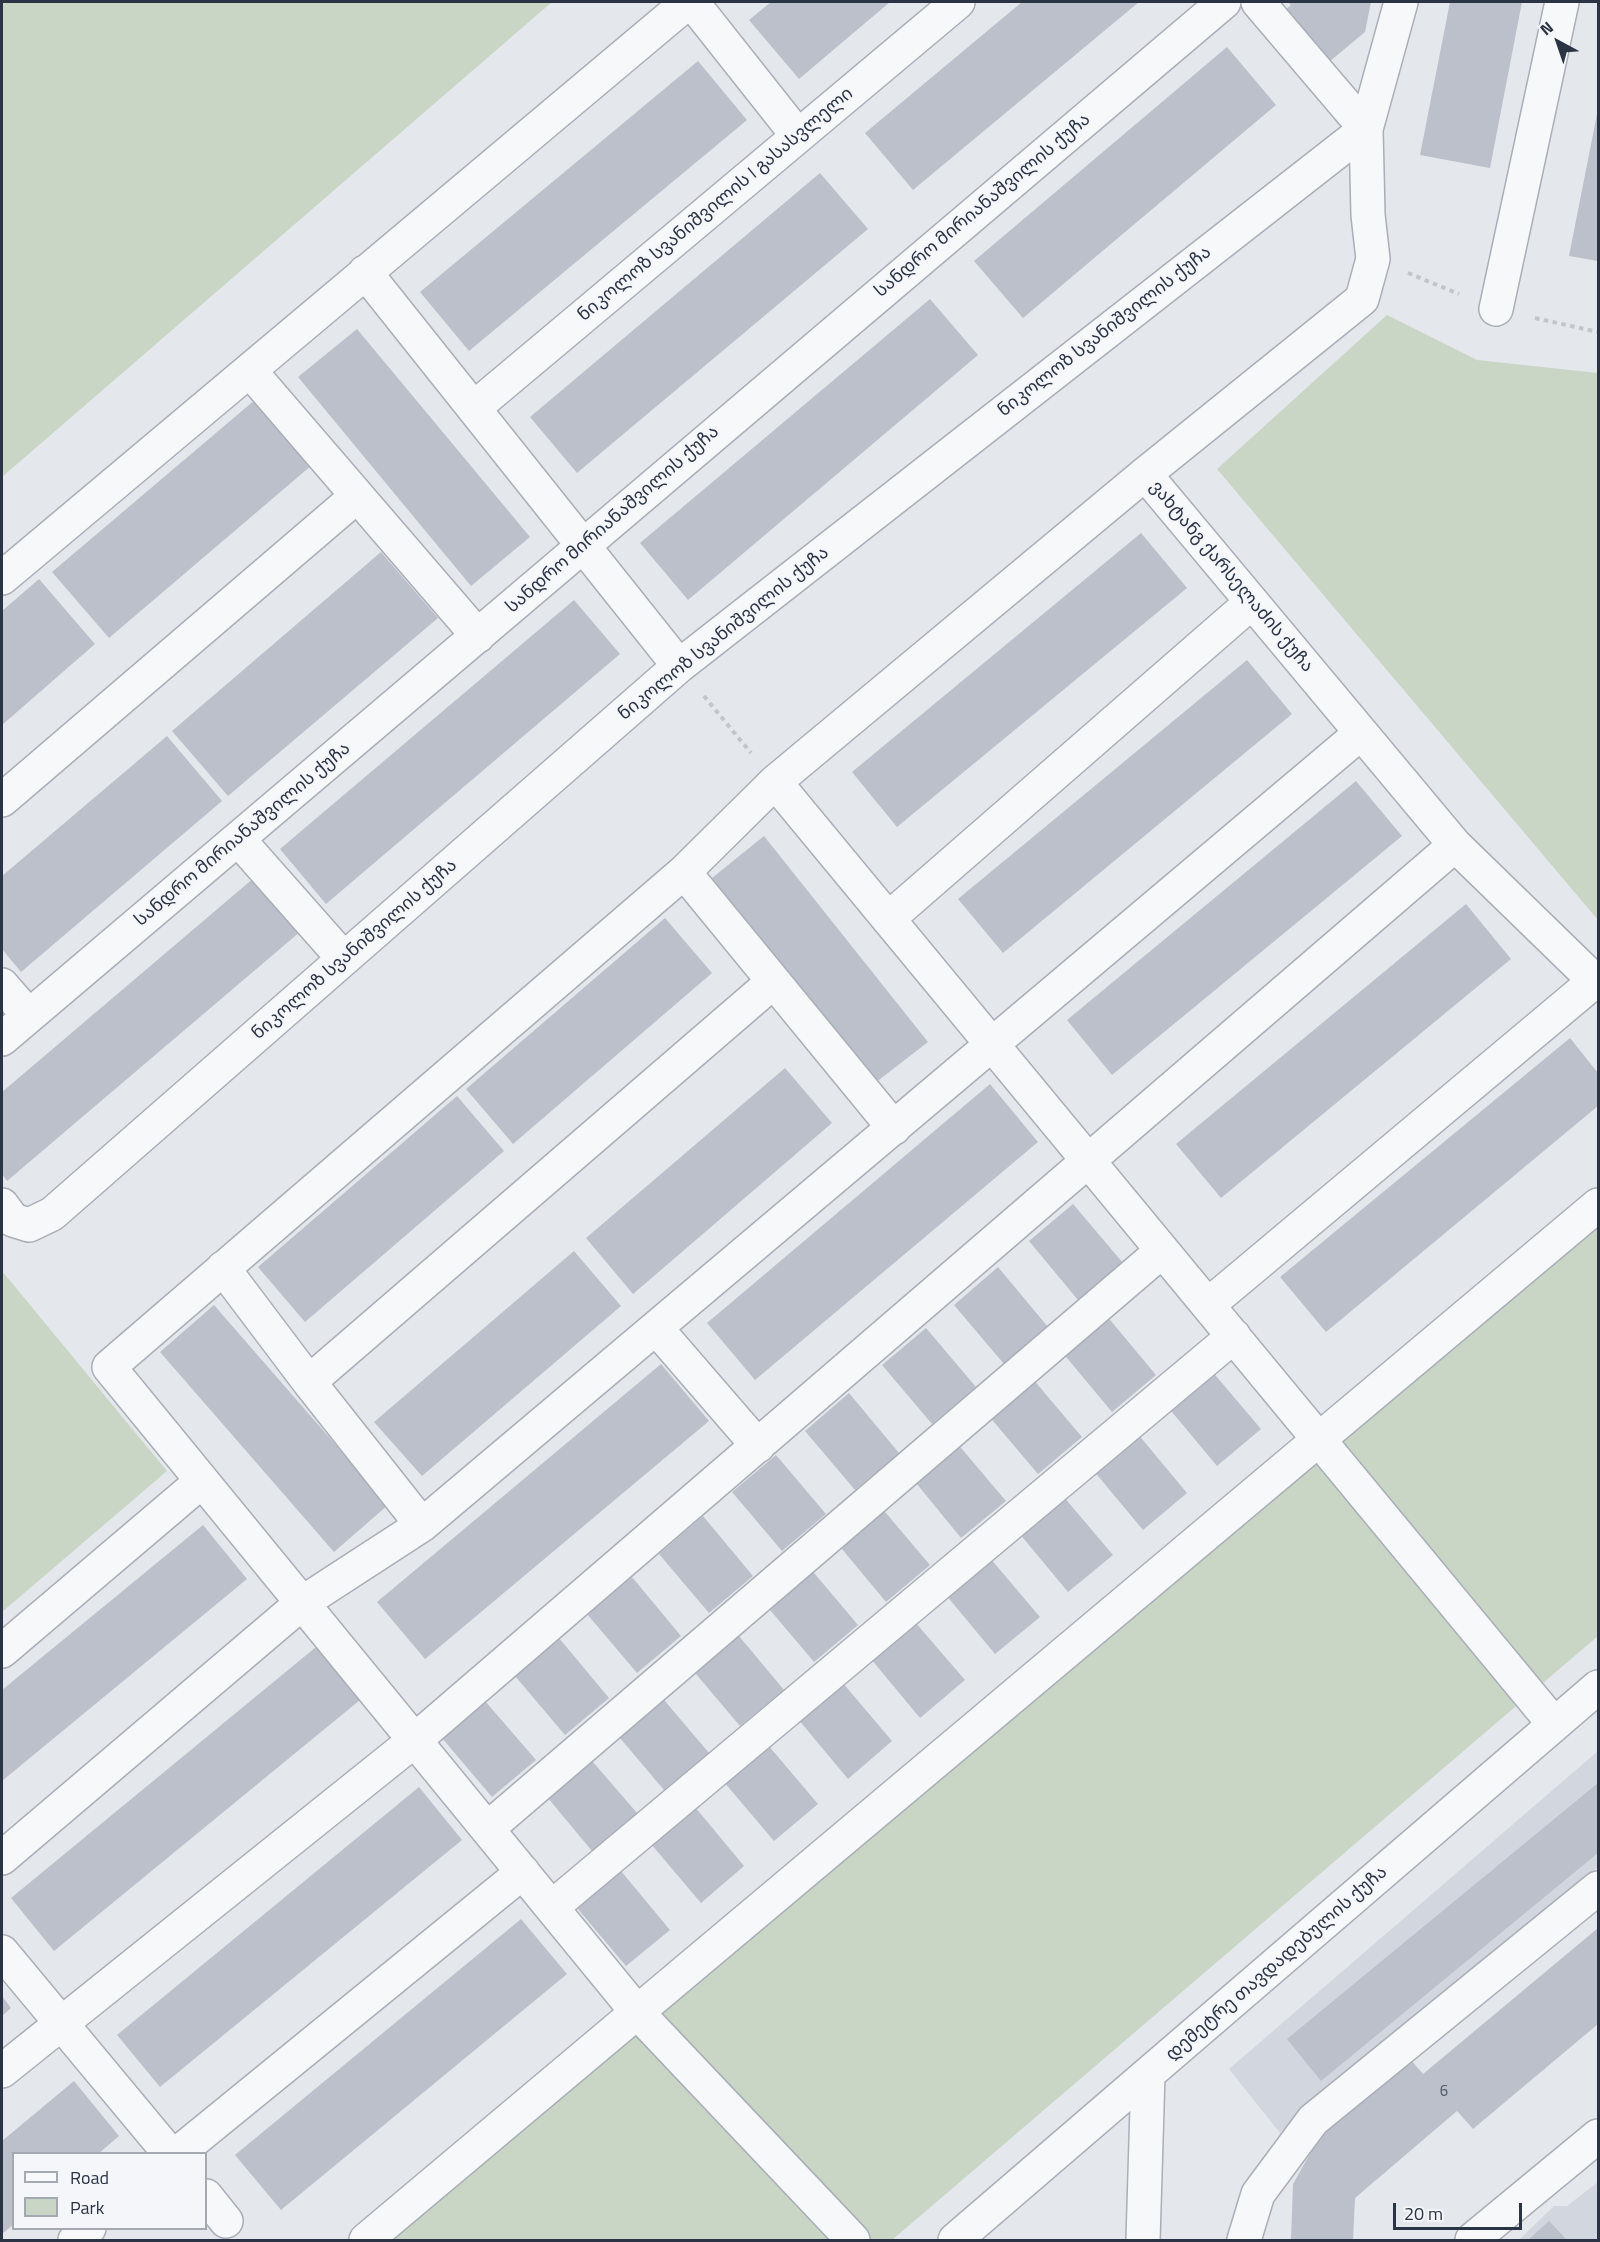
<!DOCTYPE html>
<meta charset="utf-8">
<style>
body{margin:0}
#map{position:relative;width:1600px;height:2242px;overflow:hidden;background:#e4e7ec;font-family:"Titillium Web",sans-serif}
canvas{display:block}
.frame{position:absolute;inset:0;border:3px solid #2b3445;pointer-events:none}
.legend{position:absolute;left:12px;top:2152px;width:195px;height:78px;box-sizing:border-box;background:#f4f6f9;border:2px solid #a4a8b1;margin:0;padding:8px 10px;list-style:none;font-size:18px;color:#2b3445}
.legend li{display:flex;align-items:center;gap:12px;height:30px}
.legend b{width:30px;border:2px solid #a4a8b1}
.north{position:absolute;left:1528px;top:12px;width:60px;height:60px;-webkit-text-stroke:4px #f4f6f9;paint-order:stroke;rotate:320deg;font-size:16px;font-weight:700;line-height:24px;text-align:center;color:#2b3445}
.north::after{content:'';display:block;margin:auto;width:21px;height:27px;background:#2b3445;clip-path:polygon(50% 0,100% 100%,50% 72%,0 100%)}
.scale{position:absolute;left:1393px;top:2203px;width:129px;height:27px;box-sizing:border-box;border:3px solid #2b3445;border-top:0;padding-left:8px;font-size:18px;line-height:21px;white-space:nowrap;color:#2b3445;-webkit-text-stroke:4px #f4f6f9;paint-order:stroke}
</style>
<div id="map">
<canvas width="1600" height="2242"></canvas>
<div class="frame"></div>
<ul class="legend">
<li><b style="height:8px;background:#f7f8fa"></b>Road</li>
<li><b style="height:16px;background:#c9d6c5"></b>Park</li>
</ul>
<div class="north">N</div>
<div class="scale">20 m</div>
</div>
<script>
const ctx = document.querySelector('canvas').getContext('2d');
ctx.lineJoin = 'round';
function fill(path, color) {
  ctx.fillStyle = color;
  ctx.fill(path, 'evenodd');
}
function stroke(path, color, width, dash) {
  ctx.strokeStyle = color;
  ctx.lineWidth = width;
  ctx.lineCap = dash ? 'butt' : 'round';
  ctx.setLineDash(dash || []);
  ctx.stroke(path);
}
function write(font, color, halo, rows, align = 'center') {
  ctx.font = font + ' "Titillium Web","Noto Sans Georgian",sans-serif';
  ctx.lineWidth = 4.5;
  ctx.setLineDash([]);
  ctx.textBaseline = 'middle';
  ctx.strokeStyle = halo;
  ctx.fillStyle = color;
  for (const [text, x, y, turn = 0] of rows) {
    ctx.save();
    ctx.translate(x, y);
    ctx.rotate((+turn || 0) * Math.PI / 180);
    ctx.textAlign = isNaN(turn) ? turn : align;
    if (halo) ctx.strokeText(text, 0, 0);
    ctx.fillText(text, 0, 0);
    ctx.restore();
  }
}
const built = new Path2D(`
 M1598 1751V1867L1280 2133 1229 2069Z
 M1598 2182V2240H1519L1554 2206H1567Z`);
const green = new Path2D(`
 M2 2H552L2 477Z
 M1387 315 1477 360 1598 373V920L1217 469Z
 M1598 1217V1636L892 2240H378Z
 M2 1271 167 1471 2 1612Z`);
const building = new Path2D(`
 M771 2H890L799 79 749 20Z
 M1022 2H1139L913 190 865 133Z
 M1288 2H1371L1365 32 1323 67 1280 15 1291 5Z
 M1450 2H1522L1490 168 1420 155Z
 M1227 47 1276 105 1023 318 974 261Z
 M698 61 747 120 469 351 420 292Z
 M1597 114H1598V261L1569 256Z
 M820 173 868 229 577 473 530 417Z
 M930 299 978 355 688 600 640 543Z
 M357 329 530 537 471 586 298 377Z
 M256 399 312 465 109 638 52 572Z
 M1141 533 1187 588 897 827 852 772Z
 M381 552 438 618 228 796 172 731Z
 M39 579 95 644 2 725V611Z
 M574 600 620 654 326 904 280 849Z
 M1247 660 1292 714 1003 953 958 899Z
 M167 736 222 801 21 972 2 949V876Z
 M1356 781 1402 836 1112 1075 1067 1020Z
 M764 836 928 1042 875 1083 712 878Z
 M255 877 301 931 7 1181 2 1174V1092Z
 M1466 904 1511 959 1221 1198 1176 1144Z
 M665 918 712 973 513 1144 466 1089Z
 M1570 1038 1598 1073V1106L1326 1332 1280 1277Z
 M785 1068 832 1123 633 1294 586 1238Z
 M990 1084 1038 1142 755 1380 707 1323Z
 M457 1096 504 1151 305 1322 258 1267Z
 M1073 1204 1123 1263 1078 1300 1029 1241Z
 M574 1251 621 1306 422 1476 374 1422Z
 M998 1267 1048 1327 1004 1364 954 1305Z
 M214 1305 388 1505 334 1552 160 1352Z
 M1106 1315 1156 1375 1112 1412 1062 1352Z
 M926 1328 976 1387 932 1424 882 1365Z
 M661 1364 709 1421 425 1659 377 1602Z
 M1211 1370 1261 1429 1217 1466 1167 1406Z
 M1032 1378 1082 1437 1038 1474 988 1415Z
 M849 1393 899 1453 855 1490 805 1431Z
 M1137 1433 1187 1493 1143 1530 1093 1470Z
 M956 1442 1006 1501 961 1538 912 1478Z
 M776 1455 826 1514 782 1551 732 1492Z
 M1063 1496 1113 1555 1068 1592 1019 1533Z
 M880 1506 930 1565 886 1602 837 1543Z
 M703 1516 753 1576 709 1613 659 1554Z
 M203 1525 247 1579 2 1781V1690Z
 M990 1558 1040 1617 995 1654 946 1595Z
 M809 1567 858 1625 814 1662 765 1604Z
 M632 1577 681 1636 637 1673 587 1614Z
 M915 1622 965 1680 920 1718 871 1659Z
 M734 1630 784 1690 740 1726 690 1667Z
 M559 1638 609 1698 565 1735 515 1676Z
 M316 1647 360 1700 54 1951 11 1898Z
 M842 1682 892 1741 848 1779 798 1719Z
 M659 1694 709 1753 664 1790 614 1731Z
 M485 1701 536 1760 492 1797 442 1738Z
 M768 1745 818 1804 774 1841 724 1782Z
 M587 1755 637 1813 592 1851 543 1792Z
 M1598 1783V1853L1321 2081 1287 2039Z
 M419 1787 462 1840 160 2087 117 2035Z
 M695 1807 744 1866 701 1903 651 1844Z
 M621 1871 670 1930 626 1966 577 1908Z
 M521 1919 567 1974 281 2210 235 2155Z
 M1598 1928V2024L1473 2129 1457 2111 1355 2198 1353 2240H1291L1293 2184 1317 2141 1349 2110 1410 2059 1423 2074Z
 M2 1996 11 2008 2 2016Z
 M74 2081 119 2136 98 2154H14V2224L2 2234V2141Z
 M1549 2221 1567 2240H1528Z`);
const path = new Path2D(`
 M1408 273 1459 294
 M1535 318 1598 332
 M704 696 751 753`);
const minor = new Path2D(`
 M692 2 798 136
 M1258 2 1366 129
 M1366 129 1368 215 1373 259 1362 299 1145 474 775 782 1554 1724
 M365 272 679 666
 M1496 309 1562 2
 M250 371 478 636
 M474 408 958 2
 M1145 474 1455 845 1598 984
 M2 578 688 2
 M775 782 684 872 109 1367 637 2012 853 2240
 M2 800 357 496
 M238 839 344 959
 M684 872 894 1128
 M888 919 1252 602
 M2 985 29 1016
 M2 1039 1224 2
 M2 1205 13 1220 29 1225 52 1214 679 666 1366 129 1401 2
 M223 1268 309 1382 422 1525
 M1208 1305 1596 980
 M656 1328 758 1446
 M309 1382 773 982
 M2 1651 202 1481
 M487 1829 1162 1251
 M2 1858 302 1603 422 1525 1361 733
 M552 1907 1234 1336
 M2 1952 170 2154
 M2 2071 415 1740 1455 845
 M177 2154 523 1872
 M206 2196 226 2221
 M75 2240 89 2228
 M366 2240 1598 1205
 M955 2240 1598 1687
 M1143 2240 1148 2074
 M1244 2240 1258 2194 1313 2120 1598 1888
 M1472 2240 1598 2136`);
const numberNames = [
 ["6",1444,2092]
];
const streetNames = [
 ["ნიკოლოზ სვანიშვილის I გასასვლელი",716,205,-40],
 ["სანდრო მირიანაშვილის ქუჩა",983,206,-40],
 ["ნიკოლოზ სვანიშვილის ქუჩა",1105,332,-38],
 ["სანდრო მირიანაშვილის ქუჩა",613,520,-41],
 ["ვახტანგ ქარსელაძის ქუჩა",1231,577,50],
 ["ნიკოლოზ სვანიშვილის ქუჩა",724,634,-39],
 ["სანდრო მირიანაშვილის ქუჩა",243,835,-40],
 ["ნიკოლოზ სვანიშვილის ქუჩა",355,950,-41],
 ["დემეტრე თავდადებულის ქუჩა",1277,1964,-41]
];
fill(built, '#d2d6de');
fill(green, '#c9d6c5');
fill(building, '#bbc0ca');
stroke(minor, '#a9aeb7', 36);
stroke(path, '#c2c5cb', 4, [4.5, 4.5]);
stroke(minor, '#f7f8fa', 33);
write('15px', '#4f5766', null, numberNames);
write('18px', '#2b3445', '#f4f6f9', streetNames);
</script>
